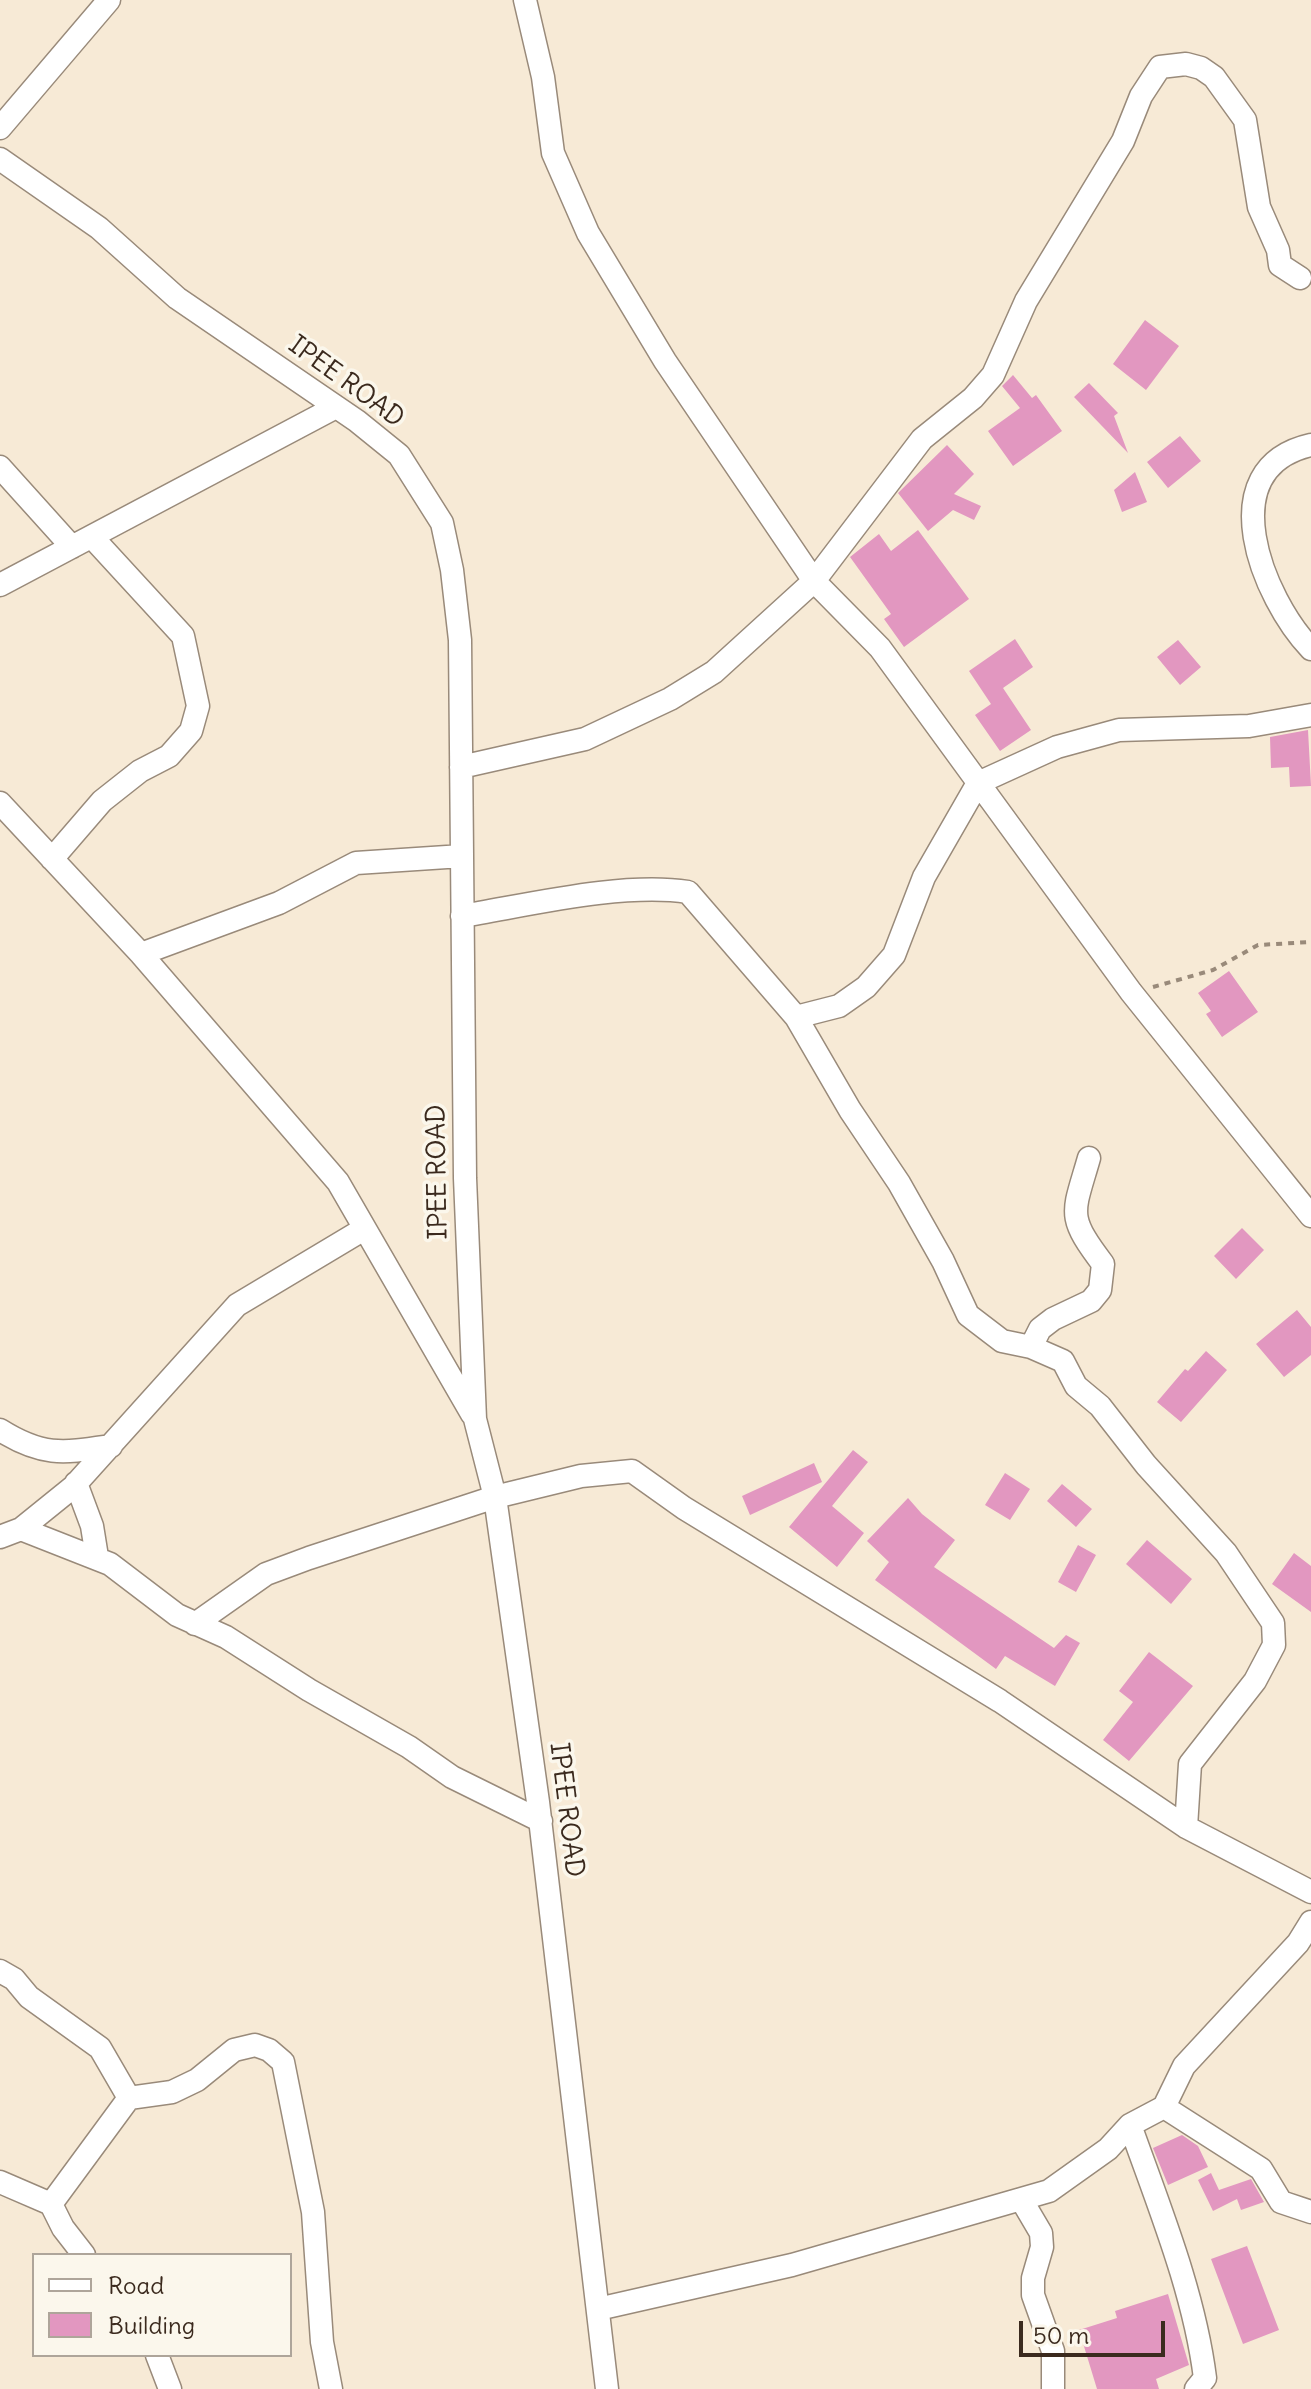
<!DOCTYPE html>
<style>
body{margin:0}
#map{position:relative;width:1311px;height:2389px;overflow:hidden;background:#f7ead6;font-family:Delius,sans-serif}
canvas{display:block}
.legend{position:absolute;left:32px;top:2253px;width:260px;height:104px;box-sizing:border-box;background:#fbf7ec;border:2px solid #aea59a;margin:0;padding:10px 14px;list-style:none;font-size:24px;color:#3b2a1e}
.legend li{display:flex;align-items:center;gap:16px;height:40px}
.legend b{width:40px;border:2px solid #aea59a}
.scale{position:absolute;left:1019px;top:2321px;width:146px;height:36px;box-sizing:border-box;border:4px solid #3b2a1e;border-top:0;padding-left:10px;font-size:24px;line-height:28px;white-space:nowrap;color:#3b2a1e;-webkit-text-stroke:6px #fbf7ec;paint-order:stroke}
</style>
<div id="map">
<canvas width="1311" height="2389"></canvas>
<ul class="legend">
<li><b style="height:10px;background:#fff"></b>Road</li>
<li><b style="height:22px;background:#e297c0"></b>Building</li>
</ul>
<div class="scale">50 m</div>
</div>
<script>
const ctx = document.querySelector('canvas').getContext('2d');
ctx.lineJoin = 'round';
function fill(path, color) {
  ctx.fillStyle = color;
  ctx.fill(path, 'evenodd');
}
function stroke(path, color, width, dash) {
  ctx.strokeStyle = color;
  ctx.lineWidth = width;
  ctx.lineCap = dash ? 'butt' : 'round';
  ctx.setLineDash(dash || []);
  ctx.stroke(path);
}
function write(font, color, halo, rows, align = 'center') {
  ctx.font = font + ' Delius,sans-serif';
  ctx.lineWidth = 7;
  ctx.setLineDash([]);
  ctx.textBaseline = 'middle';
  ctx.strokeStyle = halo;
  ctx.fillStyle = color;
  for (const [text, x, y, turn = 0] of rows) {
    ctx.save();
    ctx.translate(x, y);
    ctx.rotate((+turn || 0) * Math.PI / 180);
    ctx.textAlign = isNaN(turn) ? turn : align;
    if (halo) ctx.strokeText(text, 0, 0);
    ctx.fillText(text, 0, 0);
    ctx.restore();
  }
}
const building = new Path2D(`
 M1145 320 1179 346 1146 390 1113 364Z
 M1013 375 1032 398 1036 395 1062 431 1013 466 988 431 1020 408 1002 386Z
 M1089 383 1118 413 1114 416 1128 453 1074 397Z
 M1180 436 1201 461 1168 488 1147 462Z
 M947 445 974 474 954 494 981 506 974 520 953 510 928 531 898 493Z
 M1135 472 1147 502 1122 512 1114 490Z
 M918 530 969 599 904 647 884 619 891 614 850 557 879 534 891 551Z
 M1015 639 1033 667 1003 688 1031 730 1000 751 975 715 991 704 969 671Z
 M1178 640 1201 667 1180 685 1157 657Z
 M1308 730 1311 786 1290 787 1289 767 1271 768 1270 737Z
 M1229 971 1258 1012 1222 1037 1206 1014 1211 1011 1198 993Z
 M1242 1228 1264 1250 1236 1279 1214 1256Z
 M1297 1310 1311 1327V1355L1284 1377 1256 1344Z
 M1206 1351 1227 1370 1181 1422 1157 1402 1185 1369 1188 1371Z
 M853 1450 868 1462 832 1506 864 1533 837 1567 789 1527Z
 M814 1463 822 1482 750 1515 742 1496Z
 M1005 1473 1030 1489 1010 1520 985 1505Z
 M1062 1484 1092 1509 1076 1527 1047 1501Z
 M908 1498 922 1514 955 1540 934 1567 1054 1648 1066 1635 1080 1643 1055 1686 1005 1656 996 1669 875 1580 889 1562 867 1541Z
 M1147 1540 1192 1579 1171 1604 1126 1564Z
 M1078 1545 1096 1555 1076 1592 1058 1582Z
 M1294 1553 1311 1566V1612L1272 1584Z
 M1149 1652 1193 1686 1129 1761 1103 1740 1133 1702 1119 1691Z
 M1182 2135 1198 2146 1208 2167 1168 2185 1153 2148Z
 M1211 2173 1219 2190 1251 2179 1264 2202 1241 2210 1237 2199 1213 2211 1198 2180Z
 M1247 2246 1279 2330 1243 2344 1211 2259Z
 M1168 2294 1189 2365 1156 2379 1159 2389H1097L1079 2330 1117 2318 1115 2311Z`);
const path = new Path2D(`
 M1153 987 1213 970 1258 945 1311 942`);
const minor = new Path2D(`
 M525 0 543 77 553 153 588 233 665 361 814 581 880 648 1131 992 1311 1216
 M0 128 109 0
 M0 159 99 228 177 298 357 421 399 455 442 523 452 570 460 640 465 1178 475 1419 495 1497 538 1802 607 2389
 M1311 445C1209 468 1263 599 1311 649
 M0 467 72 547
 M0 585 336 407
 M461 767 585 739 670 699 714 672 814 581 922 439 973 398 993 375 1026 301 1123 141 1141 96 1160 67 1186 64 1201 68 1214 77 1245 120 1259 207 1278 250 1280 265 1300 278
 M0 803 141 954 338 1182 472 1414
 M52 859 102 801 140 771 169 756 191 731 198 706 183 636 92 537
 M462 916C529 905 622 882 688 892L796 1017 850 1110 899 1183 943 1261 968 1315 1002 1341 1031 1347 1063 1361 1076 1386 1100 1406 1146 1465 1226 1553 1273 1623 1274 1645 1255 1681 1190 1764 1186 1827
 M141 954 279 903 356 863 462 856
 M796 1017 839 1006 866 987 894 955 924 877 978 783 1057 747 1119 730 1249 726 1311 715
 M1031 1347 1040 1329 1053 1319 1091 1301 1100 1290 1103 1264C1066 1215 1073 1214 1089 1158
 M0 1430C43 1457 63 1453 111 1446
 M76 1483 92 1526 97 1557
 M21 1529 110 1564 177 1615 226 1637 309 1690 409 1747 452 1777 541 1821
 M0 1537 21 1529 73 1487 237 1305 364 1229
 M195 1624 266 1574 309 1558 495 1497 581 1476 632 1471 684 1508 1000 1701 1186 1827 1311 1892
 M0 1971 14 1979 29 1997 100 2048 129 2098
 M1164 2107 1261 2169 1281 2202 1311 2212
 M1130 2125C1159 2207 1194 2291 1205 2378L1196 2389
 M0 2182 51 2204 63 2228 84 2255
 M1021 2199 1041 2233 1042 2247 1033 2278V2295L1053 2351V2389
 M51 2204 129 2098 172 2092 197 2080 234 2050 255 2045 269 2050 283 2062 313 2212 322 2342 331 2389
 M598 2309 792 2265 1049 2191 1108 2149 1130 2125 1164 2107 1184 2066 1298 1943 1311 1922
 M157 2355 170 2389`);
const streetNames = [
 ["IPEE ROAD",346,382,36],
 ["IPEE ROAD",438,1172,-91],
 ["IPEE ROAD",566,1810,83]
];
fill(building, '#e297c0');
stroke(minor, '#998a7a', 25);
stroke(path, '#998a7a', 4, [6, 6]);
stroke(minor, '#fff', 22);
write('26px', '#3b2a1e', '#fbf7ec', streetNames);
</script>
